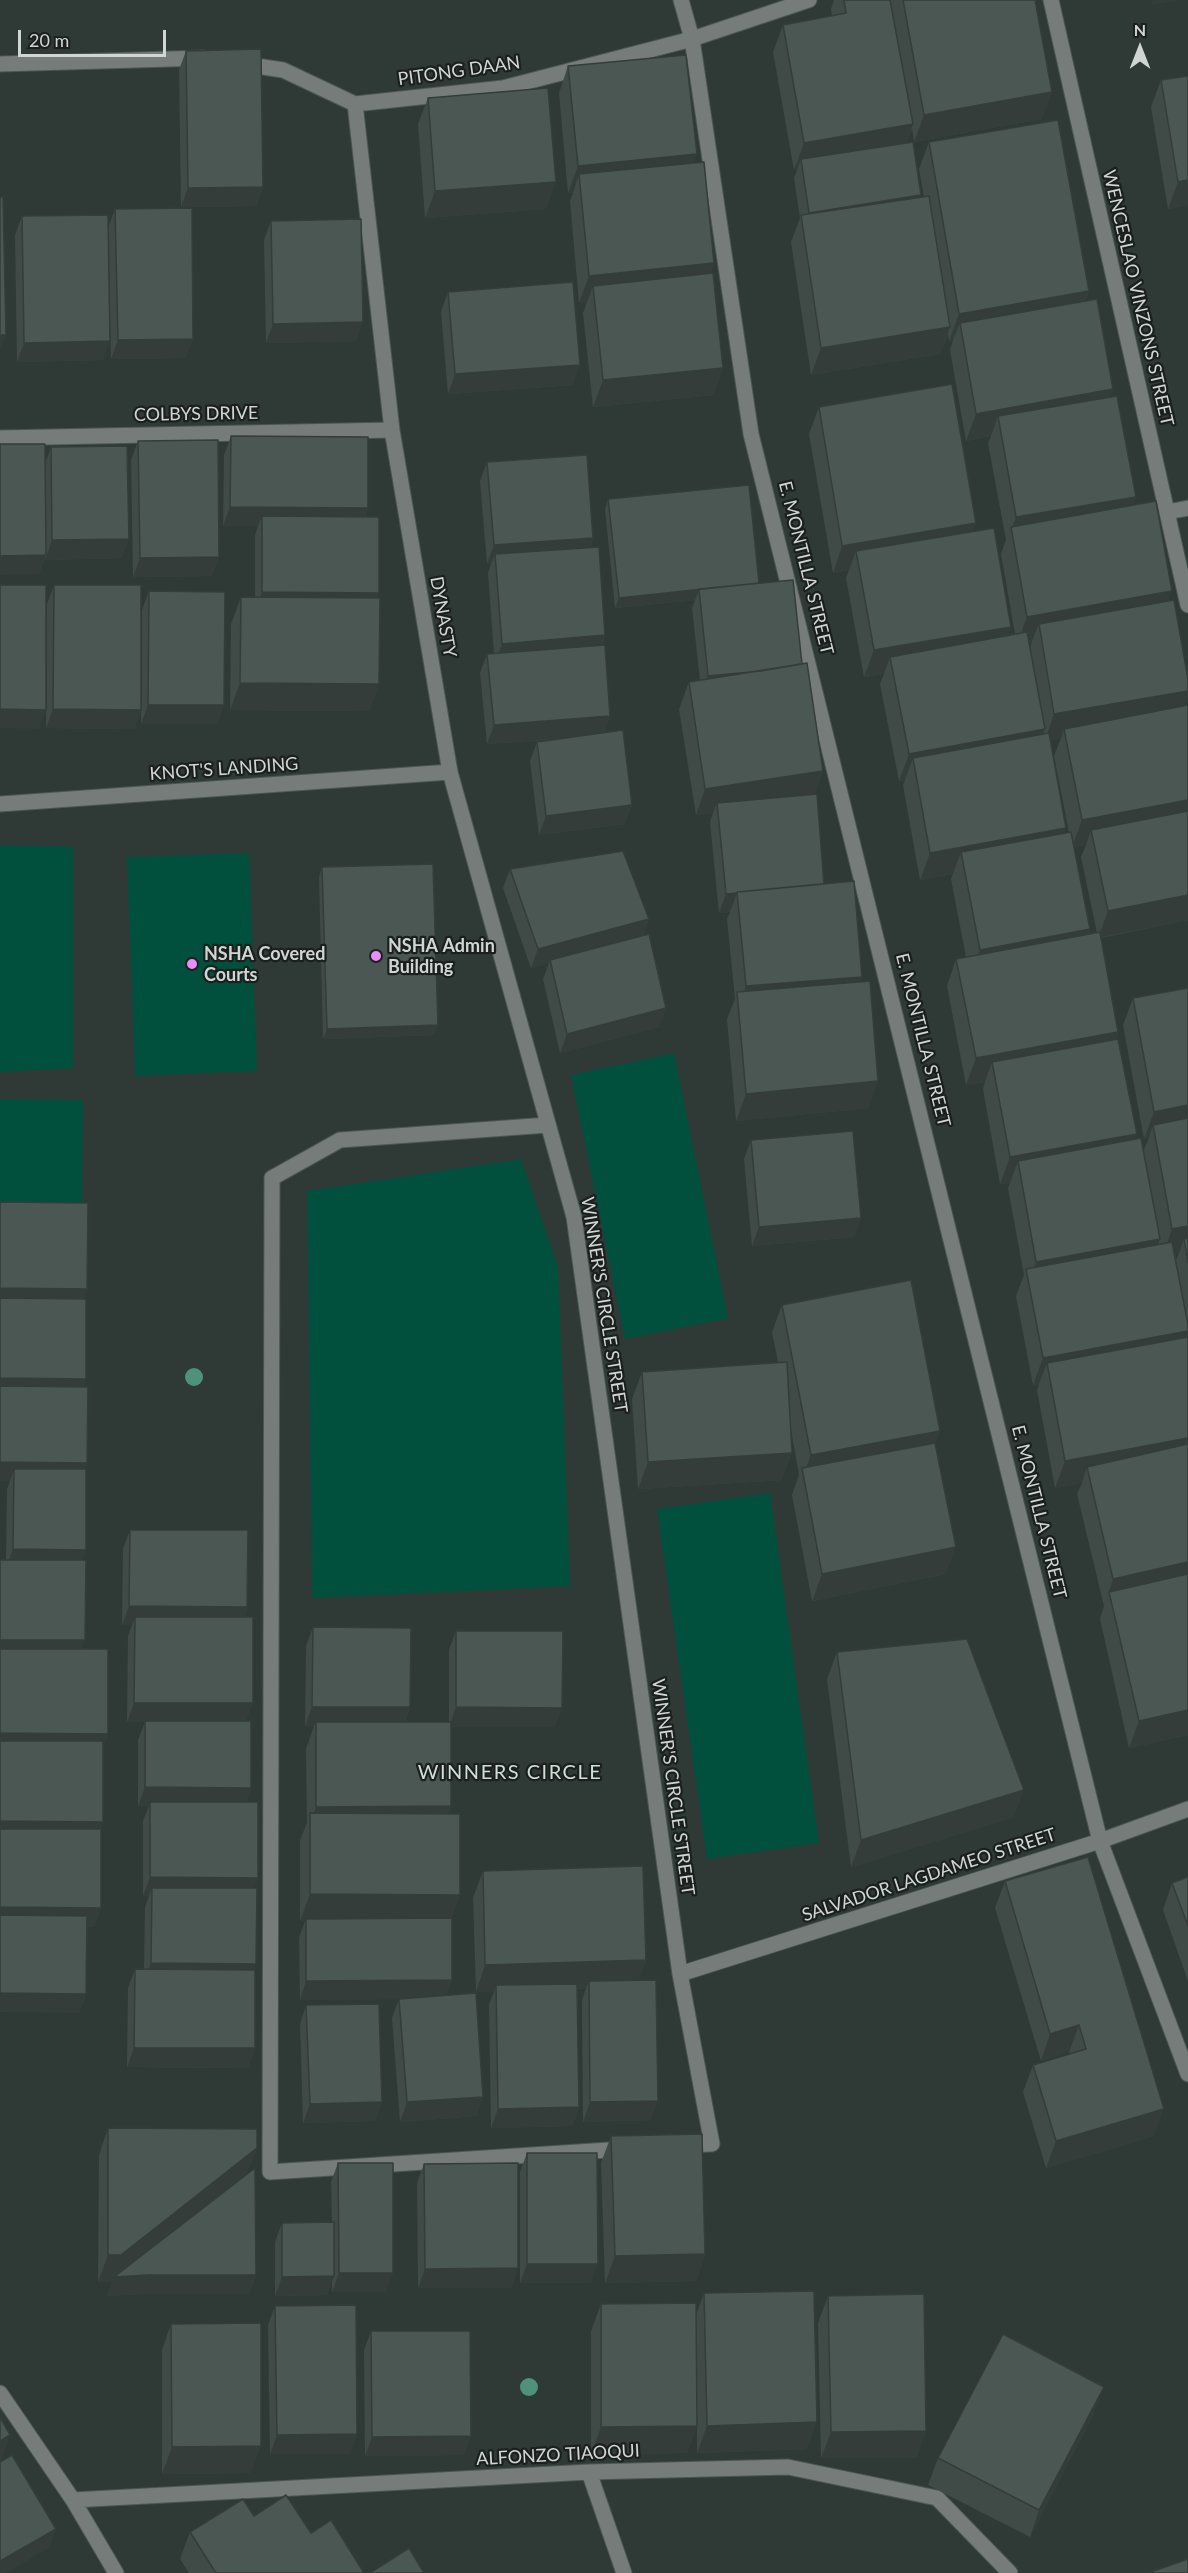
<!DOCTYPE html>
<style>
body{margin:0}
#map{position:relative;width:1188px;height:2573px;overflow:hidden;background:#2f3a36;font-family:Lato,sans-serif}
canvas{display:block}
.north{position:absolute;left:1110px;top:18px;width:60px;height:60px;-webkit-text-stroke:4px #1b201e;paint-order:stroke;rotate:0deg;font-size:16px;font-weight:700;line-height:24px;text-align:center;color:#cfd6d4}
.north::after{content:'';display:block;margin:auto;width:21px;height:27px;background:#cfd6d4;clip-path:polygon(50% 0,100% 100%,50% 72%,0 100%)}
.scale{position:absolute;left:18px;top:30px;width:148px;height:27px;box-sizing:border-box;border:3px solid #cfd6d4;border-top:0;padding-left:8px;font-size:18px;line-height:21px;white-space:nowrap;color:#cfd6d4;-webkit-text-stroke:4px #1b201e;paint-order:stroke}
</style>
<div id="map">
<canvas width="1188" height="2573"></canvas>
<div class="north">N</div>
<div class="scale">20 m</div>
</div>
<script>
const ctx = document.querySelector('canvas').getContext('2d');
ctx.lineJoin = 'round';
function fill(path, color) {
  ctx.fillStyle = color;
  ctx.fill(path, 'evenodd');
}
function stroke(path, color, width, dash) {
  ctx.strokeStyle = color;
  ctx.lineWidth = width;
  ctx.lineCap = dash ? 'butt' : 'round';
  ctx.setLineDash(dash || []);
  ctx.stroke(path);
}
function write(font, color, halo, rows, align = 'center') {
  ctx.font = font + ' Lato,sans-serif';
  ctx.lineWidth = 4.5;
  ctx.setLineDash([]);
  ctx.textBaseline = 'middle';
  ctx.strokeStyle = halo;
  ctx.fillStyle = color;
  for (const [text, x, y, turn = 0] of rows) {
    ctx.save();
    ctx.translate(x, y);
    ctx.rotate((+turn || 0) * Math.PI / 180);
    ctx.textAlign = isNaN(turn) ? turn : align;
    if (halo) ctx.strokeText(text, 0, 0);
    ctx.fillText(text, 0, 0);
    ctx.restore();
  }
}
const green = new Path2D(`
 M0 845 73 847V1068L0 1072Z
 M249 853 257 1071 135 1076 127 857Z
 M674 1053 728 1318 625 1339 571 1075Z
 M0 1099 83 1100 82 1204 0 1203Z
 M521 1159 558 1267 570 1586 312 1598 307 1191Z
 M770 1493 819 1843 707 1859 657 1509Z`);
const minor = new Path2D(`
 M681 0 692 39 751 434 1100 1841 1188 2074
 M1051 0 1188 605
 M0 64 204 58
 M243 64 283 70 355 104
 M355 104 392 430 450 772 574 1217 680 1974 712 2144 684 2145
 M355 104 503 88 692 39 809 0
 M0 438 392 430
 M1167 512 1188 508
 M0 804 450 772
 M548 1125 340 1140 272 1178 270 2172 624 2149
 M680 1974 1100 1841 1188 1809
 M0 2393 73 2500 116 2573
 M589 2472 624 2573
 M73 2500 589 2472 788 2467 937 2498 1010 2573`);
const trees = [
 [194,1377],
 [529,2387]
];
const wall = new Path2D(`
 M834 0H1035L1042 119 914 142 912 129 906 143 920 197H924L919 169 929 142 1089 291 1085 302 1136 497 1132 506 1168 601 1188 679V696L1184 706 1188 705V920L1101 938 1118 1032 1116 1039 1135 1139 1143 1152 1149 1138 1144 1139 1123 1025 1133 998 1188 988V1735L1129 1748 1100 1619 1104 1606 1077 1494 1082 1483 1055 1488 1037 1390 1039 1384 1033 1385 1016 1296 1024 1275 1008 1188 1010 1183 1000 1184 983 1089 985 1082 966 1085 947 986 956 959 966 957 951 879 953 874 920 880 903 785 905 780 899 781 880 684 884 674 864 677 846 578 849 570 833 573 809 434 819 407 972 531 1011 627 1008 635 1015 634 1001 554 1006 540 988 443 991 436 966 441 950 350 953 340 949 341 948 334 940 354 811 375 791 242 800 218 794 178 797 170H794L773 52 783 25 832 16 831 9ZM1032 641 1030 648 1029 642ZM1061 738 1054 756 1069 832 1064 833 1050 740ZM1086 845 1081 857 1097 933 1088 935 1090 929 1074 847ZM1175 1253H1179L1176 1260Z
 M186 51 263 187 256 206 181 207 179 70Z
 M568 66 693 163 714 263 710 274 723 368 713 395 593 407 583 313 587 302 579 303 570 201 573 193H568L559 93Z
 M1188 76V205L1168 209 1151 107 1161 80Z
 M428 98 546 209 425 218 418 124Z
 M115 209 186 358 111 359 108 228Z
 M22 216 103 360 17 362 15 235Z
 M271 221 356 341 266 343 264 240Z
 M448 292 573 385 448 394 441 311Z
 M231 436 368 508 365 517 377 598 370 711 230 710 231 624 241 597H255V535L258 526H223L224 455Z
 M138 441 212 576 133 577 131 460Z
 M51 447 122 558 45 560V557L39 574 45 464Z
 M487 462 593 538 590 548 605 635 602 645 610 716 604 733 625 824 539 835 530 761 537 742 557 739 487 744 480 673 487 654H494L488 573 491 564H487L480 481Z
 M608 499 759 583 802 664 823 771 815 794 824 884 861 981 869 1108 736 1121 727 1019 735 999 727 919 730 912 719 913 710 822 713 813 696 815 679 709 689 682 700 680 692 608 695 600 615 608 605 509Z
 M54 585 141 710 134 729 46 728 47 604Z
 M149 591 224 705 217 724H141L142 610Z
 M322 867 434 1035 323 1039 319 877Z
 M510 869 649 919 643 935 666 1008 659 1027 560 1053 543 979 549 963 531 968 503 888Z
 M751 1140 861 1218 854 1237 752 1246 744 1159Z
 M87 1289 83 1299 85 1469 82 1560V1649L108 1734 103 1747 101 1829V1908L94 1927H86V1994L79 2013 6 1560 7 1489 10 1481H0Z
 M782 1305 940 1431 935 1443 946 1574 812 1601 792 1495 799 1475 791 1430 782 1480 638 1489 632 1399 642 1372 778 1362 772 1332Z
 M130 1530 247 1607 244 1617 247 1721 251 1788 246 1802 254 1888 255 2048 248 2068 127 2067 128 1988 135 1969H144L145 1907 149 1896H143V1821L149 1806H138V1740L145 1722H127L128 1636 132 1625H122L123 1549Z
 M313 1627 410 1707 405 1722H449V1650L456 1631 555 1727H451L448 1814 460 1895 451 1918 447 1995 483 2097 476 2116 400 2122 392 2018 399 1999 300 2000 299 1938 305 1921H300V1840L307 1823 306 1749 314 1726H305L306 1646Z
 M837 1652 1014 1817 851 1867 827 1679Z
 M483 1871 646 1960 639 1980 651 2120 583 2122 582 2000 586 1988 577 1989 579 2107 572 2126 491 2128 489 2004 494 1992H476L473 1898Z
 M1188 1877V1981L1163 1910 1172 1883Z
 M1005 1881 1154 2136 1046 2168 1023 2092 1033 2065 1070 2054 1069 2052 1041 2061 995 1908Z
 M306 2005 382 2102 375 2121 303 2123 300 2024Z
 M108 2128 247 2174 256 2275 249 2294H141L107 2296 113 2281 111 2282H98L99 2155Z
 M611 2136 705 2254 696 2281 605 2283 601 2163Z
 M527 2153 591 2283H520V2172Z
 M338 2163 386 2292H332V2280L327 2295 275 2296V2242L282 2223 332 2222 331 2182Z
 M424 2164 512 2288H418L417 2183Z
 M704 2293 807 2449 697 2453V2426L687 2453 591 2454V2331L601 2304 696 2315Z
 M828 2296 926 2431 916 2458H821L818 2323Z
 M275 2306 357 2434 350 2454H270L268 2325Z
 M171 2324 251 2473 162 2474V2350Z
 M371 2331 464 2455 365 2456 364 2350Z
 M1094 2413 1030 2537 928 2485 938 2458Z
 M254 2516 311 2533 364 2573H189L180 2559 190 2532Z`);
const shadedWall = new Path2D(`
 M1153 0H1182L1151 5Z
 M1052 92 1042 119 914 142 924 115Z
 M913 124 904 151 801 159 797 170H794L804 143Z
 M697 154 687 181 579 174 573 193H568L578 166Z
 M1188 180V205L1168 209 1178 182Z
 M556 182 546 209 425 218 435 191Z
 M263 187 256 206 181 207 188 188Z
 M921 195 914 214 803 229 809 213Z
 M714 263 704 290 593 286 587 302 579 303 589 276Z
 M1089 291 1079 318 960 323 953 340 949 341 959 314Z
 M363 322 356 341 266 343 273 324Z
 M950 327 940 354 811 375 821 348Z
 M0 335H6L0 350Z
 M193 339 186 358 111 359 118 340Z
 M110 341 103 360 17 362 24 343Z
 M580 365 573 385 448 394 455 374Z
 M723 368 713 395 593 407 603 380Z
 M1113 389 1103 416H998L991 436 966 441 976 414Z
 M1136 497 1126 524 1011 531 1016 517Z
 M230 507 368 508 361 527 262 516 258 526H223Z
 M976 523 966 550 856 551 849 570 833 573 842 546Z
 M593 538 586 557 495 554 491 564H487L494 545Z
 M129 539 122 558 45 560 52 540Z
 M46 555 39 574 0 575V556Z
 M219 557 212 576 133 577 140 558Z
 M699 590 695 600 615 608 619 598Z
 M1172 591 1162 618 1039 624 1032 641 1017 644 1027 617Z
 M262 592 379 593 372 612 255 611Z
 M1011 627 1002 654 890 657 884 674 864 677 874 650Z
 M605 635 598 654 495 663 502 644Z
 M802 666 701 695 708 676Z
 M240 683 379 684 370 711 230 710Z
 M1188 691V696L1180 717 1064 729 1061 738 1045 741 1054 714Z
 M148 705H224L217 724H141Z
 M0 709 46 710 39 729 0 728Z
 M53 709 141 710 134 729 46 728Z
 M610 716 603 735 487 744 494 725Z
 M1045 729 1035 756 913 758 905 780 899 781 909 754Z
 M823 771 814 798 717 803 713 813 696 815 705 789Z
 M1188 800V825L1091 830 1086 845 1072 847 1082 820Z
 M632 805 625 824 539 835 546 816Z
 M1066 828 1057 855 961 852 953 874 920 880 930 853Z
 M737 893 730 912 719 913 726 894Z
 M1188 895V920L1098 938 1108 911Z
 M649 919 642 938 550 960 549 963 531 968 538 949Z
 M1090 929 1080 956 970 977 980 950Z
 M862 977 853 1004 739 1007 746 986Z
 M666 1008 659 1027 560 1053 567 1034Z
 M438 1025 434 1035 323 1039 327 1029Z
 M1118 1032 1108 1059 992 1062 985 1082 966 1085 976 1058Z
 M878 1081 869 1108 736 1121 746 1094Z
 M1188 1105V1131L1153 1125 1149 1138 1144 1139 1154 1112Z
 M1137 1134 1127 1161H1018L1010 1183 1000 1184 1010 1157Z
 M861 1218 854 1237 752 1246 759 1227Z
 M1188 1226V1251L1184 1239 1179 1253 1163 1255 1172 1229Z
 M1160 1239 1150 1266 1028 1283 1036 1262Z
 M0 1288 87 1289 80 1308 0 1307Z
 M1188 1331V1334L1179 1358 1047 1363 1039 1384 1033 1385 1043 1358Z
 M0 1378 86 1379 80 1398 0 1397Z
 M940 1431 930 1457 803 1475 811 1455Z
 M1188 1438V1463L1087 1467 1082 1483 1055 1488 1065 1461Z
 M792 1453 782 1480 638 1489 648 1462Z
 M0 1462 87 1463 80 1482 14 1469 10 1481H0Z
 M956 1547 946 1574 812 1601 822 1574Z
 M13 1549 86 1550 79 1569 6 1568Z
 M1188 1562V1587L1109 1592 1104 1606 1113 1579Z
 M129 1606 247 1607 241 1626 135 1617 132 1625H122Z
 M0 1640H85L78 1659H0Z
 M134 1703H253L246 1722H127Z
 M312 1707H410L403 1727 316 1722 314 1726H305Z
 M456 1707 562 1708 555 1727H449Z
 M1188 1710V1735L1129 1748 1139 1721Z
 M0 1733 108 1734 101 1753 0 1752Z
 M145 1787 251 1788 245 1807 150 1802 149 1806H138Z
 M1024 1790 1014 1817 851 1867 861 1840Z
 M451 1806 441 1833 310 1824 316 1807Z
 M0 1821 103 1822 96 1841 0 1840Z
 M150 1877 258 1878 251 1897 152 1888 149 1896H143Z
 M310 1894 460 1895 450 1922 306 1919 305 1921H300Z
 M0 1907 101 1908 94 1927 0 1926Z
 M646 1960 637 1987 589 1981 586 1988 496 1992V1985L494 1992H476L485 1965Z
 M151 1963 256 1964 249 1983 144 1982Z
 M452 1980 445 1999 300 2000 306 1981Z
 M0 1993 86 1994 79 2013 0 2012Z
 M1079 2025 1069 2052 1041 2061 1050 2034Z
 M134 2048H255L248 2068 127 2067Z
 M483 2097 476 2116 400 2122 407 2102Z
 M658 2101 651 2120 583 2122 590 2102Z
 M382 2102 375 2121 303 2123 310 2104Z
 M579 2107 572 2126 491 2128 498 2109Z
 M1164 2109 1154 2136 1046 2168 1056 2141Z
 M257 2148 247 2175 148 2275H256L249 2294H141L107 2296 113 2281 111 2282H98L108 2255Z
 M705 2254 696 2281 605 2283 615 2256Z
 M527 2264H598L591 2283H520Z
 M518 2268 512 2288H418L425 2269Z
 M339 2273H393L386 2292H332Z
 M334 2276 327 2295 275 2296 282 2277Z
 M1104 2387 1094 2413 1030 2537 1039 2510Z
 M817 2422 807 2449 697 2453 707 2426Z
 M697 2426 687 2453 591 2454 601 2427Z
 M926 2431 916 2458H821L831 2432Z
 M357 2434 350 2454H270L277 2435Z
 M10 2435 1 2462H0V2441Z
 M471 2436 464 2455 365 2456 372 2437Z
 M261 2446 251 2473 162 2474 172 2447Z
 M56 2529 49 2548 6 2573H0V2561Z`);
const building = new Path2D(`
 M844 0H890L913 124 804 143 783 25 846 13Z
 M903 0H1035L1052 92 924 115Z
 M261 49 263 187 188 188 186 51Z
 M686 55 697 154 578 166 568 66Z
 M1188 76V180L1178 182 1161 80Z
 M548 88 556 182 435 191 428 98Z
 M1058 120 1089 291 959 314 929 142Z
 M913 142 921 195 809 213 801 159Z
 M704 162 714 263 589 276 579 174Z
 M929 196 950 327 821 348 801 215Z
 M0 197H3L6 335H0Z
 M192 208 193 339 118 340 115 209Z
 M108 215 110 341 24 343 22 216Z
 M361 219 363 322 273 324 271 221Z
 M713 273 723 368 603 380 593 286Z
 M573 282 580 365 455 374 448 292Z
 M1097 299 1113 389 976 414 960 323Z
 M952 384 976 523 842 546 819 407Z
 M1117 396 1136 497 1016 517 998 416Z
 M231 436 368 437V508L230 507Z
 M218 440 219 557 140 558 138 441Z
 M0 444H45L46 555 0 556Z
 M127 446 129 539 52 540 51 447Z
 M587 455 593 538 494 545 487 462Z
 M749 485 759 583 619 598 608 499Z
 M1156 501 1172 591 1027 617 1011 527Z
 M262 516 379 517V593L262 592Z
 M994 528 1011 627 874 650 856 551Z
 M599 547 605 635 502 644 495 554Z
 M793 580 802 664 761 671 708 676 699 589Z
 M0 585H46V710L0 709Z
 M54 585H141V710L53 709Z
 M149 591 225 592 224 705H148Z
 M241 597 380 598 379 684 240 683Z
 M1174 600 1188 679V691L1054 714 1039 624Z
 M1027 632 1045 729 909 754 890 657Z
 M605 645 610 716 494 725 487 654Z
 M807 663 823 771 705 789 689 682Z
 M1188 705V800L1082 820 1064 729Z
 M623 730 632 805 546 816 537 742Z
 M1049 733 1066 828 930 853 913 758Z
 M817 794 824 884 737 892V893L726 894 717 803Z
 M1188 811V895L1108 911 1091 830Z
 M1071 832 1090 929 980 950 961 852Z
 M623 851 649 919 538 949 510 869Z
 M433 864 438 1025 327 1029 322 867Z
 M854 881 862 977 746 986 737 892Z
 M1100 932 1118 1032 976 1058 956 959Z
 M649 934 666 1008 567 1034 550 960Z
 M870 981 878 1081 746 1094 737 992Z
 M1188 988V1105L1154 1112 1133 998Z
 M1118 1039 1137 1134 1010 1157 992 1062Z
 M1188 1118V1226L1172 1229 1153 1125Z
 M853 1131 861 1218 759 1227 751 1140Z
 M1141 1138 1160 1239 1036 1262 1018 1161Z
 M0 1202 88 1203 87 1289 0 1288Z
 M1188 1238V1263L1184 1239Z
 M1172 1242 1188 1325V1331L1043 1358 1026 1269Z
 M911 1280 940 1431 811 1455 782 1305Z
 M0 1298 86 1299V1379L0 1378Z
 M1188 1337V1438L1065 1461 1047 1363Z
 M787 1362 792 1453 648 1462 642 1372Z
 M0 1386 88 1387 87 1463 0 1462Z
 M935 1443 956 1547 822 1574 802 1468Z
 M1188 1444V1562L1113 1579 1087 1467Z
 M14 1469H86V1550L13 1549Z
 M130 1530H248L247 1607 129 1606Z
 M0 1560H86L85 1640H0Z
 M1188 1574V1710L1139 1721 1109 1592Z
 M135 1617H253V1703H134Z
 M313 1627 411 1628 410 1707H312Z
 M456 1631H563L562 1708 456 1707Z
 M967 1639 1024 1790 861 1840 837 1652Z
 M0 1649H108V1734L0 1733Z
 M145 1721H251V1788L145 1787Z
 M316 1722H451V1806L316 1807Z
 M0 1741H103V1822L0 1821Z
 M150 1802H258V1878L150 1877Z
 M310 1813 460 1814V1895L310 1894Z
 M0 1829H101V1908L0 1907Z
 M1088 1857 1164 2109 1056 2141 1033 2065 1086 2049 1079 2025 1050 2034 1005 1881Z
 M643 1866 646 1960 485 1965 483 1871Z
 M1188 1877V1926L1172 1883Z
 M152 1888H257L256 1964 151 1963Z
 M0 1915 87 1916 86 1994 0 1993Z
 M452 1918V1980L306 1981V1919Z
 M135 1969 255 1970V2048H134Z
 M656 1980 658 2101 590 2102 589 1981Z
 M577 1984 579 2107 498 2109 496 1985Z
 M476 1993 483 2097 407 2102 399 1999Z
 M379 2004 382 2102 310 2104 306 2005Z
 M108 2128 257 2129V2148L121 2255H108Z
 M702 2134 705 2254 615 2256 611 2136Z
 M527 2153H597L598 2264H527Z
 M338 2163H393V2273H339Z
 M518 2163V2268L425 2269 424 2164Z
 M255 2168 256 2275H148L114 2277Z
 M334 2222V2276L282 2277V2223Z
 M814 2291 817 2422 707 2426 704 2293Z
 M924 2294 926 2431 831 2432 828 2296Z
 M696 2303 697 2426 601 2427V2304Z
 M356 2305 357 2434 277 2435 275 2306Z
 M261 2323V2446L172 2447 171 2324Z
 M371 2331H470L471 2436 372 2437Z
 M1003 2334 1104 2387 1039 2510 938 2458Z
 M0 2417 10 2435 0 2441Z
 M12 2455 56 2529 0 2561V2462Z
 M286 2495 311 2533 331 2520 364 2573H216L190 2532 243 2499 254 2516Z
 M409 2548 424 2573H370Z
 M1188 2559V2573H1148Z`);
const markers = [
 [376,956,6,"#e98dfe"],
 [192,964,6,"#e98dfe"]
];
const streetNames = [
 ["PITONG DAAN",459,71,-8],
 ["WENCESLAO VINZONS STREET",1138,298,77],
 ["COLBYS DRIVE",196,414,-1],
 ["E. MONTILLA STREET",806,568,76],
 ["DYNASTY",443,617,80],
 ["KNOT'S LANDING",224,769,-4],
 ["E. MONTILLA STREET",923,1040,76],
 ["WINNER'S CIRCLE STREET",604,1305,81],
 ["E. MONTILLA STREET",1039,1512,76],
 ["WINNER'S CIRCLE STREET",673,1787,82],
 ["SALVADOR LAGDAMEO STREET",929,1875,-18],
 ["ALFONZO TIAOQUI",558,2455,-3]
];
const poiNames = [
 ["NSHA Admin",388,946],
 ["Building",388,967],
 ["NSHA Covered",204,954],
 ["Courts",204,975]
];
const neighbourhoodNames = [
 ["WINNERS CIRCLE",510,1773]
];
fill(green, '#01503d');
stroke(minor, '#4c5652', 17);
stroke(minor, '#767c7a', 15);
ctx.fillStyle = '#4f927c';
for (const [x, y] of trees) {
  ctx.beginPath();
  ctx.arc(x, y, 9, 0, 2 * Math.PI);
  ctx.fill();
}
fill(wall, '#404b47');
fill(shadedWall, '#343d3a');
fill(building, '#4b5753');
stroke(building, '#343d3a', 1.5);
for (const [x, y, r, color] of markers) {
  const dot = new Path2D();
  dot.arc(x, y, r, 0, 2 * Math.PI);
  ctx.fillStyle = color;
  ctx.fill(dot);
  stroke(dot, '#1b201e', 2);
}
write('18px', '#cfd6d4', '#1b201e', streetNames);
write('bold 18px', '#cfd6d4', '#1b201e', poiNames, 'left');
ctx.letterSpacing = '1.5px';
write('20px', '#d0ded8', '#1b201e', neighbourhoodNames);
ctx.letterSpacing = '0px';
</script>
